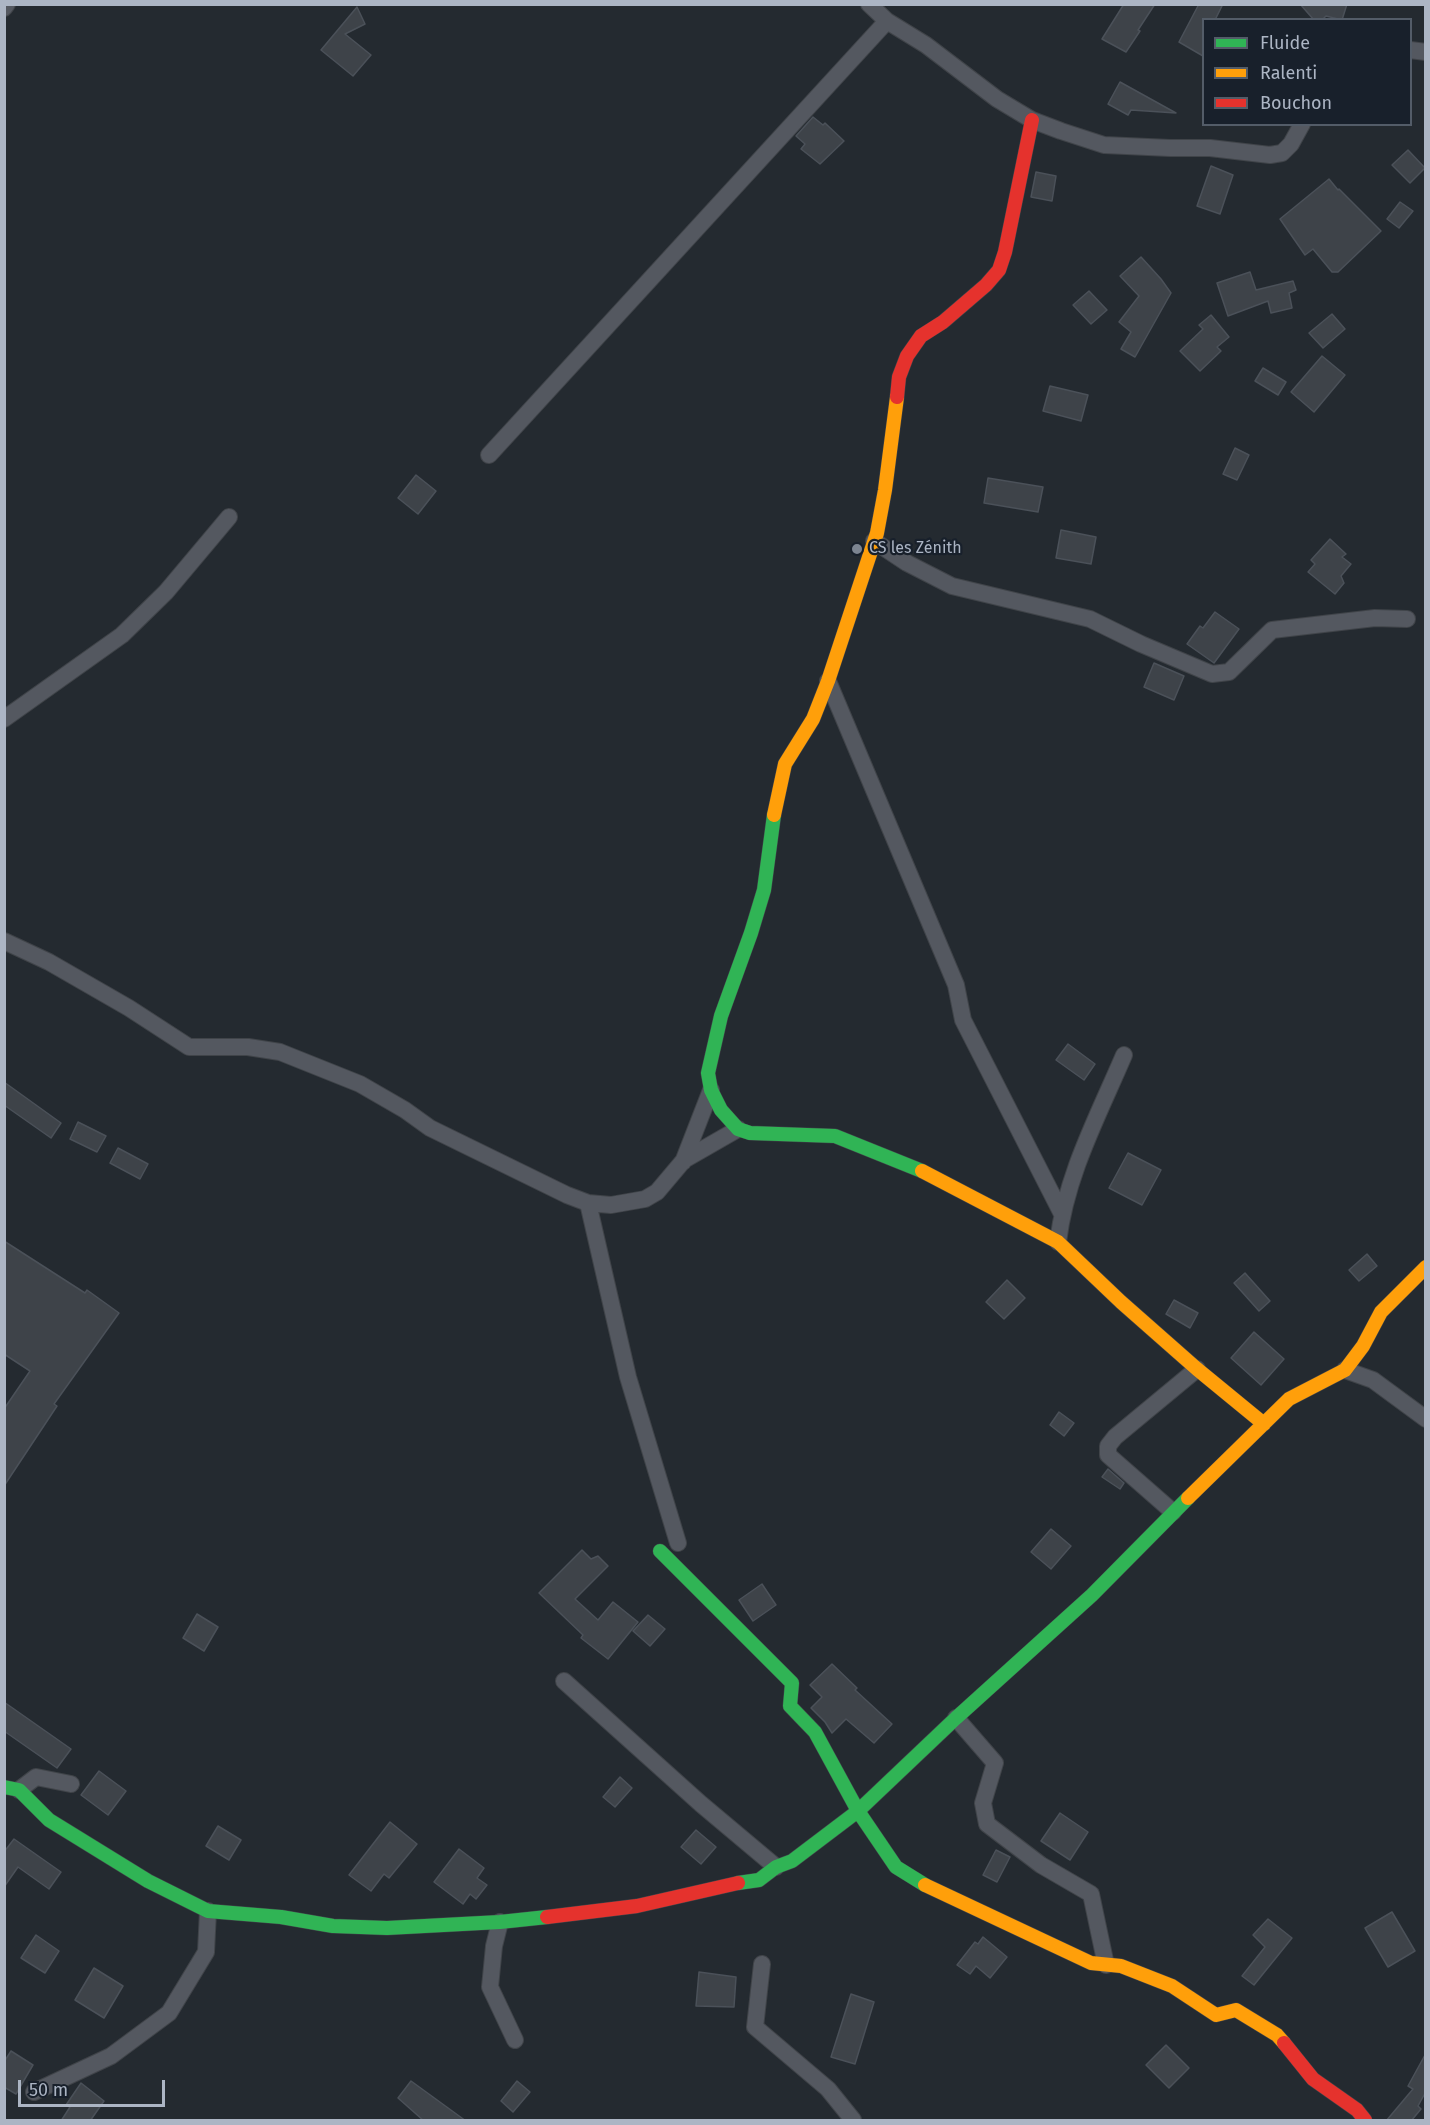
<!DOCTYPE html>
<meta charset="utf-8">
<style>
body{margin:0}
#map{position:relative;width:1430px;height:2125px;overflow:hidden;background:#242a30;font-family:"Fira Sans",sans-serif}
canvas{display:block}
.frame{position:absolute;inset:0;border:6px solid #acb5c4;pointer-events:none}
.legend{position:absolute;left:1202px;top:18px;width:210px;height:108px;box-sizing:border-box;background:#18202b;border:2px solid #535c68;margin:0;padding:8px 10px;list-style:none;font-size:18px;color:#acb5c4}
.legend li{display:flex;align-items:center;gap:12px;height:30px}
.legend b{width:30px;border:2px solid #535c68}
.scale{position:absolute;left:18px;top:2080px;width:147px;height:27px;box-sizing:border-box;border:3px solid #acb5c4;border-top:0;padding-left:8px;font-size:18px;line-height:21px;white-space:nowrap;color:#acb5c4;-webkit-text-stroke:4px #18202b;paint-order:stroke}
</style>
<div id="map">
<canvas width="1430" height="2125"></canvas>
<div class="frame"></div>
<ul class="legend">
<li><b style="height:8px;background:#30b455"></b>Fluide</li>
<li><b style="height:8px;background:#ff9f0a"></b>Ralenti</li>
<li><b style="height:8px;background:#e5322d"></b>Bouchon</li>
</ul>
<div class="scale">50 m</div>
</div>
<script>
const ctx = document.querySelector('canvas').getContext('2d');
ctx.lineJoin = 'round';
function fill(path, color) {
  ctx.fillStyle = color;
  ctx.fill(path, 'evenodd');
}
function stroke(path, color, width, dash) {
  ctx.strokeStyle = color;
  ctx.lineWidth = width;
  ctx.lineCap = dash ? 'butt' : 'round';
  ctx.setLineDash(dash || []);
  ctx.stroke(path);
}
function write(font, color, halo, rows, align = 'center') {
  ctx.font = font + ' "Fira Sans",sans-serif';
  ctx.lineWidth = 4.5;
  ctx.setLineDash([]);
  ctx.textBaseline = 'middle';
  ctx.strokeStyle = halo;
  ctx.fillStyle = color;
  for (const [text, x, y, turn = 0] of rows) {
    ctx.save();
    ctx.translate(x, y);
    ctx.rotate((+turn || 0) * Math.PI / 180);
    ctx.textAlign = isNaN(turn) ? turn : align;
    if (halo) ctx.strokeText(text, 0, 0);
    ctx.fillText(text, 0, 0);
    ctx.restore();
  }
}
const building = new Path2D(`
 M1124 4H1155L1138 30 1140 31 1126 52 1102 39Z
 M1199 4H1223L1215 20H1203V56L1179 42Z
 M1300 4H1347L1342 20 1326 16 1322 20H1314Z
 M357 7 365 24 345 34 371 55 353 76 321 50Z
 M1120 82 1176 113 1131 110 1128 115 1108 104Z
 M813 117 823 125 825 123 844 141 820 164 801 149 805 144 796 136Z
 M1408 150 1425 168 1410 183 1392 165Z
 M1211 166 1233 175 1220 214 1197 206Z
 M1036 172 1056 176 1052 201 1031 197Z
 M1329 179 1338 190 1339 189 1381 231 1338 272H1332L1313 249 1305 255 1280 219Z
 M1400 202 1413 211 1399 228 1387 219Z
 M1141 257 1161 279 1171 293 1135 357 1121 349 1131 332 1119 322 1139 296 1120 276Z
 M1250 272 1256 290 1293 281 1296 290 1289 293 1292 308 1271 313 1268 301 1228 316 1217 283Z
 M1089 291 1107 310 1091 324 1073 305Z
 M1332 314 1345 329 1323 348 1309 333Z
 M1211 315 1229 337 1217 347 1221 351 1200 371 1180 351 1203 329 1199 325Z
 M1322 356 1345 375 1314 412 1291 392Z
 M1263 368 1286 382 1278 395 1255 381Z
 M1050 386 1088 395 1081 421 1043 411Z
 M1235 448 1249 455 1237 480 1223 474Z
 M416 475 436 491 418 514 398 498Z
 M988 478 1043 487 1038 512 984 503Z
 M1061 530 1096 537 1091 564 1056 558Z
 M1330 539 1346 554 1342 557 1351 564 1341 576 1344 583 1335 594 1308 572 1315 564 1311 560Z
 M1215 612 1239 629 1214 663 1187 644 1200 626 1203 628Z
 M1154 663 1184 676 1174 700 1144 687Z
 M1068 1044 1095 1064 1084 1080 1056 1060Z
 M4 1082 61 1123 51 1138 4 1105Z
 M78 1122 106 1136 97 1152 70 1139Z
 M118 1148 148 1164 140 1179 110 1163Z
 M1128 1153 1161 1170 1142 1205 1109 1188Z
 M4 1241 85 1293 87 1290 119 1313 54 1404 57 1406 4 1486V1409L30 1371 4 1354Z
 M1367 1254 1377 1266 1359 1281 1349 1270Z
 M1245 1273 1270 1301 1259 1311 1234 1283Z
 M1007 1280 1025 1298 1004 1319 986 1302Z
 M1174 1300 1198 1313 1190 1328 1166 1314Z
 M1254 1332 1284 1359 1261 1385 1231 1358Z
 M1059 1412 1074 1423 1064 1436 1050 1425Z
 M1108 1469 1124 1483 1120 1489 1102 1477Z
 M1051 1529 1071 1546 1051 1569 1031 1552Z
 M582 1550 591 1559 598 1556 608 1566 575 1599 598 1620 613 1602 638 1622 608 1659 581 1638 583 1635 539 1593Z
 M762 1584 776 1605 753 1621 739 1600Z
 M197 1614 218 1627 204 1651 183 1638Z
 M648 1615 665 1629 650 1646 633 1631Z
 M832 1664 857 1688 855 1690 892 1724 874 1743 846 1719 832 1733 825 1722 811 1708 822 1697 810 1685Z
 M4 1702 71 1749 57 1768 4 1731Z
 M99 1771 126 1791 108 1815 81 1795Z
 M620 1777 632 1788 615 1807 603 1797Z
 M1060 1813 1088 1832 1070 1860 1041 1841Z
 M390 1822 417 1844 389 1878 384 1874 371 1891 349 1875Z
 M218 1826 241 1840 229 1860 206 1846Z
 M696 1830 716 1847 701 1864 681 1847Z
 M14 1839 61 1872 49 1889 18 1867 4 1887V1852Z
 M459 1849 484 1868 477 1878 487 1885 476 1899 470 1894 463 1904 434 1882Z
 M996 1850 1010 1857 997 1882 983 1875Z
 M1392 1912 1415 1951 1388 1967 1365 1928Z
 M1268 1919 1292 1938 1254 1985 1242 1976 1265 1947 1253 1935Z
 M36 1935 59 1951 45 1973 21 1958Z
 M983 1937 1007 1957 990 1978 976 1966 970 1974 957 1965 975 1942 978 1944Z
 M94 1968 123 1986 104 2018 75 2000Z
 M699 1972 736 1977 734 2007 696 2006Z
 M851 1994 874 2002 855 2064 831 2057Z
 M1166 2045 1189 2068 1169 2088 1146 2065Z
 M11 2051 33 2065 16 2094 4 2087V2062Z
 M1425 2055V2097L1424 2095 1418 2106 1421 2109 1411 2121H1386L1413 2089 1408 2086Z
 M411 2081 466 2121H424L398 2098Z
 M517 2081 530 2092 513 2112 501 2101Z
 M81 2083 104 2101 90 2121H61L70 2107 66 2105Z`);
const street = new Path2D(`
 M869 4 887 21 926 45 997 99 1032 120 1061 131 1104 145 1170 148H1210L1270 155 1282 153 1291 144 1302 124
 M4 8 7 4
 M1410 50 1426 52
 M489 455 887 21
 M874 541 907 563 952 586 1090 619 1141 644 1212 674 1229 672 1272 630 1375 618 1407 619
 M828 681 956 985 963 1020 1061 1212
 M4 719 122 635 166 592 229 517
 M4 941 49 962 129 1008 189 1047H248L280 1052 360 1084 405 1110 430 1128 567 1195 588 1203 611 1205 645 1199 657 1192 684 1160 738 1129
 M683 1162 711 1090
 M588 1203 628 1377 678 1543
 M1058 1242C1066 1175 1098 1116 1124 1055
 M1345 1370 1373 1380 1426 1419
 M1173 1512 1108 1455V1446L1115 1437 1197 1369
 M564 1681 701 1804 776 1867
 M956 1718 995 1763 983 1803 987 1824 1041 1865 1091 1894 1106 1965
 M19 1790 36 1777 71 1784
 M500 1922 494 1946 490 1987 515 2040
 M762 1964 755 2027 828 2089 853 2120
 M34 2092 111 2056 169 2013 206 1952 208 1911`);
const fast = new Path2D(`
 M774 815 764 890 751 933 721 1016 708 1073 711 1090 721 1110 738 1129 750 1133 835 1136 922 1171
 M660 1551 792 1683 790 1706 815 1732 858 1811 896 1867 925 1885
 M4 1787 19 1790 49 1820 148 1881 208 1911 281 1917 333 1926 387 1928 500 1922 547 1917
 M738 1883 759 1880 776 1867 792 1861 858 1811 956 1718 1092 1595 1188 1498`);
const slow = new Path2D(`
 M774 815 785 764 813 719 828 681 877 533 885 490 897 397
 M922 1171 1058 1242 1121 1302 1197 1369 1264 1424
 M1188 1498 1289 1399 1345 1370 1363 1346 1381 1312 1426 1267
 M925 1885 1091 1963 1121 1966 1172 1986 1216 2015 1236 2010 1277 2035 1284 2043`);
const jam = new Path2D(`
 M897 397 899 377 907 356 921 336 943 322 986 285 999 270 1005 252 1032 120
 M547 1917 637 1906 738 1883
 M1284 2043 1313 2079 1357 2110 1365 2120`);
const markers = [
 [857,549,6,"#7c8490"]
];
const poiNames = [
 ["CS les Zénith",869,549]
];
fill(building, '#3e4349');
stroke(building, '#4b5159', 1.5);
stroke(street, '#404449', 18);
stroke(fast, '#404449', 15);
stroke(slow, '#404449', 15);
stroke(jam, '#404449', 15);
stroke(street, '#545860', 16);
stroke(fast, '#30b455', 14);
stroke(slow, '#ff9f0a', 14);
stroke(jam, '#e5322d', 14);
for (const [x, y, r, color] of markers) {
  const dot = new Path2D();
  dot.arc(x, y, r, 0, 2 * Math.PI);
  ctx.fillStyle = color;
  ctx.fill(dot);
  stroke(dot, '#18202b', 2);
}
write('16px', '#acb5c4', '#18202b', poiNames, 'left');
</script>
